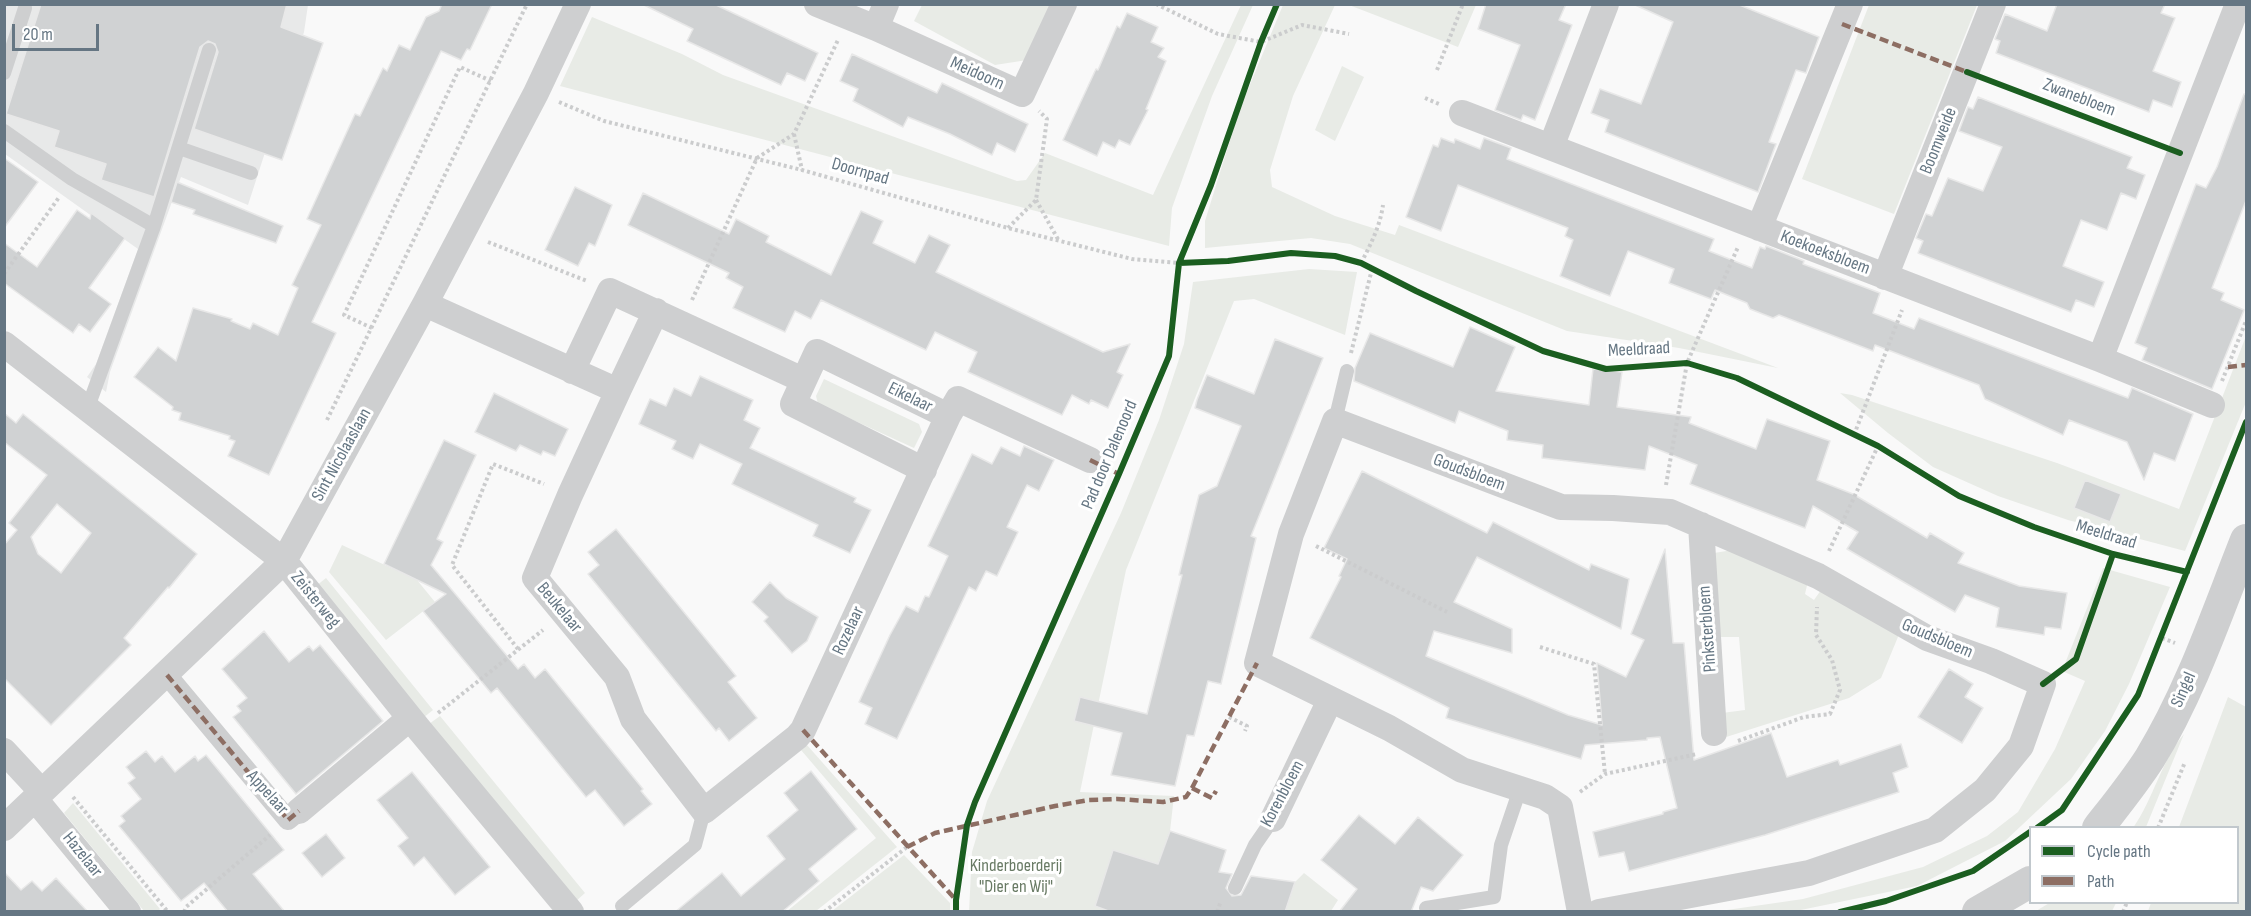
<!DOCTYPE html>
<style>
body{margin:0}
#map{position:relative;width:2251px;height:916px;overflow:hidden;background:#f9f9f9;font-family:"Sofia Sans Condensed",sans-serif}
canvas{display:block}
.frame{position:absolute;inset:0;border:6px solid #657683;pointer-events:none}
.legend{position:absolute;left:2029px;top:826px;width:210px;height:78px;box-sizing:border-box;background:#fff;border:2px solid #c1c8cd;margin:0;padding:8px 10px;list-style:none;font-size:18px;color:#657683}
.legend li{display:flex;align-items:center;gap:12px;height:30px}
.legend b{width:30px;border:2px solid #c1c8cd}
.scale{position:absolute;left:12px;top:24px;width:87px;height:27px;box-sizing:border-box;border:3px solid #657683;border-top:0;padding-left:8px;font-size:18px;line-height:21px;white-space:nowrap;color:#657683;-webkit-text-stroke:4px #fff;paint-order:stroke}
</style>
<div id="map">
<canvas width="2251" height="916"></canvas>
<div class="frame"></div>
<ul class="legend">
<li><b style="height:8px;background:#1b5e20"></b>Cycle path</li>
<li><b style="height:8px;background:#8d6e63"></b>Path</li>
</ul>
<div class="scale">20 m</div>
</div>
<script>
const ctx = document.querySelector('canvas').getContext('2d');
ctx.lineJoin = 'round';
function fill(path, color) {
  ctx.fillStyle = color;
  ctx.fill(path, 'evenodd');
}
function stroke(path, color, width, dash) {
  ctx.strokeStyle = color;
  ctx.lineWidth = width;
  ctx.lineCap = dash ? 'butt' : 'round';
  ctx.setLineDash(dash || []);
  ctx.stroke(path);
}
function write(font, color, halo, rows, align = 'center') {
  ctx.font = font + ' "Sofia Sans Condensed",sans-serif';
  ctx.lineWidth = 6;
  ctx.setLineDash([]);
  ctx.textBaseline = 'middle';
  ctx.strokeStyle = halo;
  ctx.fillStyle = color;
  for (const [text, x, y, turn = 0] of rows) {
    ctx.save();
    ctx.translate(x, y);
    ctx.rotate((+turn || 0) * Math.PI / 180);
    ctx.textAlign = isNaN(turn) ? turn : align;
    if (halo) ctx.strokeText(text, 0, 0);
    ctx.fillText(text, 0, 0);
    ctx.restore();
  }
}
const built = new Path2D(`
 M5 5H308L304 32 248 205 181 177 110 372 106 392 87 377 96 364 138 249 5 154Z`);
const green = new Path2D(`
 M922 5H1057L1040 58 995 65 914 21Z
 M1241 5H1253L1212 96 1172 208 1169 246 560 86 592 17 682 54 723 75 997 174 1017 181 1026 180 1045 153 1153 195Z
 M1283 5H1335L1293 96 1270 170 1272 187 1335 216 1395 235 1399 225 1778 368 1679 348 1567 331 1350 244 1311 238 1205 248V221L1239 111Z
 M1349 5 1476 4V5L1458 47Z
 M1869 5H1977L1894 214 1802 179Z
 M1342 66 1364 77 1335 141 1315 130Z
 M1309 269 1357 272 1345 335 1254 299 1234 301 1126 570 1080 792 1174 796 1170 831 1158 865 1106 877 1095 905 1111 911 969 912 972 852 987 801 1121 513 1159 420 1184 344 1193 282Z
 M2246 336V402L2185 551 2068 520 1998 496 1933 467 1888 433 1840 393 1852 395 2057 463 2179 509Z
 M824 379 919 424 922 432 914 448 818 404 816 396Z
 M342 545 417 580 435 602 386 640 329 572Z
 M1739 549 1808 581 1805 594 1814 600 1821 590 1900 632 1881 678 1849 698 1723 738 1722 713 1745 710 1739 637H1720L1714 553Z
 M2103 568 2170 587 2129 684 2105 731 2071 779 2005 841 1917 886 1796 911H1720L1803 899 1923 867 1987 836 2018 812 2055 749 2085 681 2062 671Z
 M326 578 433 710 423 718 316 586Z
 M2228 697 2246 707V911H2148L2151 903 2238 902V828L2179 827Z
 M440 716 585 893 575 902 429 724Z
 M2184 734 2146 827 2133 828C2154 798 2161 761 2184 734Z
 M807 745 897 847 816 911 786 912 876 838 801 750Z
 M73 803 160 909 158 911H144L64 813Z
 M904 855 950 903V911H832Z
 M1304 873 1338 900 1331 911H1285L1295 882Z
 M2051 902H2116V903L2112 911H2036Z`);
const building = new Path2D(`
 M41 4H287L281 27 323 43 282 160 194 129 218 52 215 44 208 41 200 47 154 197 101 180 106 164 54 147 59 131 6 114Z
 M442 4H492L470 50 467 49 461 60 441 51 312 322 336 333 269 475 228 456 235 441 229 439 230 436 179 420 181 413 172 410 173 407 134 377 158 347 176 361 193 308 232 319 231 321 250 329 253 323 278 335 298 288 292 285 321 225 307 219 355 114 360 116 383 68 387 71 399 45 410 50 426 17 439 11Z
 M642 4H714L818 53 805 81 787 73 781 85 687 41 693 29Z
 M1486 4H1566L1559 20 1572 25 1535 120 1523 115 1521 120 1495 110 1520 45 1478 29Z
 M1633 4H1737L1819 37 1806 73 1796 70 1769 142 1776 144 1758 192 1605 132 1609 120 1591 113 1600 89 1641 104 1673 22Z
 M2057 4H2165L2161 13 2175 18 2153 71 2181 82 2172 107 2153 100 2149 112 1996 53 2000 41 1995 39 2005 14 2047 31Z
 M1127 13 1158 27 1151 42 1164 48 1158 57 1166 61 1146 109 1148 110 1130 145 1119 140 1115 148 1103 142 1097 156 1063 140 1096 69 1098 70 1117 26 1120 28Z
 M852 54 937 93 942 83 1028 124 1015 152 997 143 992 155 950 134 908 117 903 127 853 101 858 89 840 81Z
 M2244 94 2247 95V198L2212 288 2224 293 2221 300 2244 310 2212 389 2142 360 2147 348 2135 343 2196 184 2206 188 2217 167Z
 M1978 97 2132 157 2127 168 2145 175 2136 199 2121 193 2107 230 2081 220 2063 266 2104 282 2094 307 2076 300 2071 312 1918 253 1923 241 1916 238 1926 214 1932 216 1948 178 1983 191 2002 147 1959 131 1968 107 1973 109Z
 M1441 138 1454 143 1455 139 1480 149 1484 138 1511 148 1507 159 1714 239 1709 251 1752 268 1760 247 1765 249 1766 246 1804 261 1803 264 1880 293 1873 313 1914 329 1919 318 2128 398 2132 388 2193 414 2175 461 2154 453 2144 480 2127 442 2069 420 2063 435 1985 399 1979 385 1875 345 1873 351 1779 315 1773 318 1750 309 1747 303 1715 290 1711 299 1669 283 1674 269 1628 251 1610 296 1589 288 1560 276 1573 240 1565 236 1568 228 1458 185 1441 231 1406 217 1433 145 1438 147Z
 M4 158 38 182 4 228Z
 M177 182 283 226 276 243 193 214 195 210 171 202Z
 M575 187 612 205 595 246 589 243 578 266 545 250Z
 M643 193 729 234 736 219 769 236 766 242 831 275 861 211 883 221 873 243 915 263 929 235 950 245 936 272 1103 352 1130 344 1117 372 1123 375 1108 408 1091 400 1089 404 1072 395 1062 415 968 372 977 352 935 332 926 350 821 300 811 319 795 311 785 332 733 308 743 287 726 278 729 273 628 225Z
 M77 210 90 219 91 213 125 238 89 288 111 304 90 332 79 324 73 333 4 283V243L37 267Z
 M1470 327 1515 347 1496 391 1589 405 1593 369 1622 372 1617 407 1691 417 1689 423 1756 449 1767 419 1830 441 1817 480 1853 494 1927 538 1930 533 1964 553 1958 563 2019 586 2067 593 2061 629 2045 627 2044 635 1996 627 1999 608 1965 595 1955 612 1847 549 1858 532 1813 506 1805 528 1690 484 1697 465 1649 446 1645 470 1542 458 1543 445 1507 440 1508 431 1459 411 1455 423 1354 381 1355 368 1370 333 1453 367Z
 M1275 339 1323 358 1251 536 1256 538 1221 684 1208 681 1194 736 1187 735 1175 786 1111 775 1122 733 1074 721 1080 697 1147 714 1182 575H1179L1199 495 1217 486 1241 426 1195 408 1197 400 1207 375 1254 394Z
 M700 376 753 400 744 420 760 428 750 448 856 498 854 502 871 510 850 553 813 536 818 525 732 484 742 464 700 444 693 459 672 449 676 441 639 424 650 399 666 406 674 388 691 396Z
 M494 393 568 429 555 456 543 451 541 455 520 445 516 451 475 432Z
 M4 413 16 423 23 414 197 554 169 588 168 587 124 638 131 645 51 725 4 678V545L17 530 9 523 47 475 4 442ZM57 504 91 533 61 573 38 554 31 537Z
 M444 440 476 455 437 539 443 542 431 565 518 669 524 664 535 678 545 669 643 789 641 791 652 804 624 826 595 790 586 797 497 688 491 693 423 611 446 594 384 564Z
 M1024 446 1054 460 1039 491 1027 485 1007 527 1018 532 997 576 986 571 976 591 969 587 897 739 865 724 872 708 859 702 890 635 906 606 918 612 925 596 929 597 948 556 928 546 972 454 992 464 1001 447 1020 456Z
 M1362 471 1487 533 1493 522 1589 570 1591 564 1629 579 1621 629 1477 557 1454 602 1512 629V653L1434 631 1426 656 1568 715 1602 725 1597 663 1626 677 1644 640 1631 634 1665 549 1673 643H1684L1694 760 1771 733 1787 777 1838 760 1840 765 1901 744 1908 767 1893 773 1899 792 1765 835 1629 871 1624 852 1599 857 1593 832 1663 814V812L1677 808 1660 737 1647 738V740L1585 745 1581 759 1446 718 1449 708 1310 638 1341 577 1339 576 1347 559 1324 548Z
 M2085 480 2121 494 2110 522 2074 508Z
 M616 529 736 676 728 682 757 718 729 741 719 728 716 731 588 574 599 565 588 552Z
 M770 582 786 598 818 617 807 641 792 653 764 621 768 617 752 602Z
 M264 631 289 662 309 646 313 651 320 645 383 721 296 794 233 717 241 711 237 706 247 698 222 669Z
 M1949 669 1973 684 1965 697 1983 708 1962 743 1918 717Z
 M146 751 155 762 162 756 175 772 195 756 198 761 206 755 284 850 253 874 285 912H228L204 883 181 901 119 826 125 821 121 816 141 799 128 783 135 778 126 767Z
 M811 771 857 829 809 869 819 881 782 912H675L722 873 741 896 785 859 767 836 798 810 784 793Z
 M412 772 490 867 455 895 424 857 414 866 398 846 408 838 377 800Z
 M1359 815 1395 844 1418 817 1463 855 1433 891 1421 887 1411 912H1339L1357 889 1321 860Z
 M1170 831 1226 850 1219 872 1232 874 1226 888 1232 896 1241 895 1251 876 1295 882 1285 912H1111L1095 906 1113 850 1158 864Z
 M326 834 345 858 322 877 302 853Z
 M4 872 21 890 32 881 42 891 56 878 88 912H4Z`);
const path = new Path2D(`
 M1156 4 1218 34 1261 42 1302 25 1349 34
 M1437 70 1463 4
 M1425 98 1439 104
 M559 102 604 121 802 170 1008 228 1132 259 1179 263
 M794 134 802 170
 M1036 200 1059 241
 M1008 228 1036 200 1047 119 1039 111
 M488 242 587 281
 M1361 263C1371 244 1380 226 1383 205
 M4 274 60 196
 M692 300 757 158 794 134 838 40
 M372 328 344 315 460 67 491 81
 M1351 353 1372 269
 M2222 381 2246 321
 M327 420 527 4
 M1854 435 1902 310
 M1666 485 1687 363 1738 247
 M1316 546 1447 612
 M1829 551 1878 446
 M2162 638 2175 643
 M1540 647 1594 664 1605 774
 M518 649 452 565 493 464 544 484
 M438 713 543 630
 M1229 717 1247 726 1245 731
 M1738 741 1804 717 1830 714 1840 690 1832 660 1816 635 1817 607
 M1580 792 1605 774 1697 754
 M73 797 168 912
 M2158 828 2185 762
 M184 912 186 907 270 835
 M824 912 907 847
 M1217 912 1221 901
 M2123 912 2127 902`);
const service = new Path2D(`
 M4 73 25 8
 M4 131 72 179 154 226
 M179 148 251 173
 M88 407 154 226 209 50
 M1335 421 1347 371
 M1235 888 1255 845 1273 819
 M622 906 695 845 704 811
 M1426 908 1494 897 1501 845 1520 789`);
const pedestrian = new Path2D(`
 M167 675 288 820 299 811`);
const minor = new Path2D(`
 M817 4 876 28 886 4
 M876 28 1022 94 1064 4
 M1462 113 2100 359 2212 405
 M1551 147 1606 4
 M1759 228 1850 4
 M1885 277 1993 4
 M425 304 618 391 656 311
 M4 344 284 561 418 728 571 912
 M2100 359 2238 4
 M572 371 610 291 803 380
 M618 391 570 495 535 578 617 677 633 719 704 811 797 737 803 730 948 416
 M924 470 793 404 817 352 948 416 958 399 1090 460
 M1701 525 1714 733
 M4 751 42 792
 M35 799 128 912
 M299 811 410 718
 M1273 819 1330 700
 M4 828 284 561 425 304 536 93 578 4
 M1580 912 1560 807 1545 797 1462 770 1389 728 1257 663 1291 534 1335 421 1561 507 1613 508 1670 512 1818 576 1927 638 1991 661 2043 684 2021 746 1985 790 1935 830 1809 873 1599 912`);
const tertiary = new Path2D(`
 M2098 828C2116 805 2134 783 2150 758 2191 691 2217 613 2246 540
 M1978 912 2030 882`);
const quiet = new Path2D(`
 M1842 24 1967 72
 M2228 367 2246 365
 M1090 460 1119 474
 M167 675 288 820 299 811
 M803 730 956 900
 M1192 788 1257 663
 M907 847 935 833 1055 806 1089 800 1117 799 1163 802 1186 797 1192 788 1212 798 1216 791`);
const cycleway = new Path2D(`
 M1967 72 2180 153
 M1179 263 1228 261 1291 253 1335 256 1361 263 1416 291 1543 351 1606 369 1687 363 1737 378 1878 446 1959 496 2034 527 2113 554 2187 572
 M2043 684 2076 659 2113 554
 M2037 828 2062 810 2138 695 2246 422
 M956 912V900L967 825 975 802 1119 474 1169 356 1179 263 1211 185 1261 42 1277 4
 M1840 912 1886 901 1973 871 2030 832`);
const streetNames = [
 ["Meidoorn",977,74,24],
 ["Zwanebloem",2079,98,21],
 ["Boomweide",1939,141,-68],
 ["Doornpad",860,172,16],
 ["Koekoeksbloem",1825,253,21],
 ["Meeldraad",1639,350,-3],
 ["Eikelaar",910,398,26],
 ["Sint Nicolaaslaan",342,455,-61],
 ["Pad door Dalenoord",1110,455,-67],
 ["Goudsbloem",1469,473,21],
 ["Meeldraad",2106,535,17],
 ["Zeisterweg",315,600,51],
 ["Beukelaar",559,608,50],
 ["Pinksterbloem",1708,629,-94],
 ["Rozelaar",849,631,-65],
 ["Goudsbloem",1937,639,23],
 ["Singel",2184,690,-66],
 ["Appelaar",267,793,48],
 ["Korenbloem",1283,794,-62],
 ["Hazelaar",82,855,51]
];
const parkNames = [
 ["Kinderboerderij",1016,866],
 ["\"Dier en Wij\"",1016,887]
];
fill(built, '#e8e9e9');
fill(green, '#e8ebe6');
fill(building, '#d0d2d3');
stroke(building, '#e8e8e8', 1.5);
stroke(path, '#cbcccd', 4, [3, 3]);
stroke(service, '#cecfd0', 14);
stroke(pedestrian, '#cecfd0', 20);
stroke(minor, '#cecfd0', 26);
stroke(tertiary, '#cecfd0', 32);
stroke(quiet, '#8d6e63', 4.5, [9, 4.5]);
stroke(cycleway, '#1b5e20', 6);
write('18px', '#657683', '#fff', streetNames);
write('18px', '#687a64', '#fff', parkNames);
</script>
